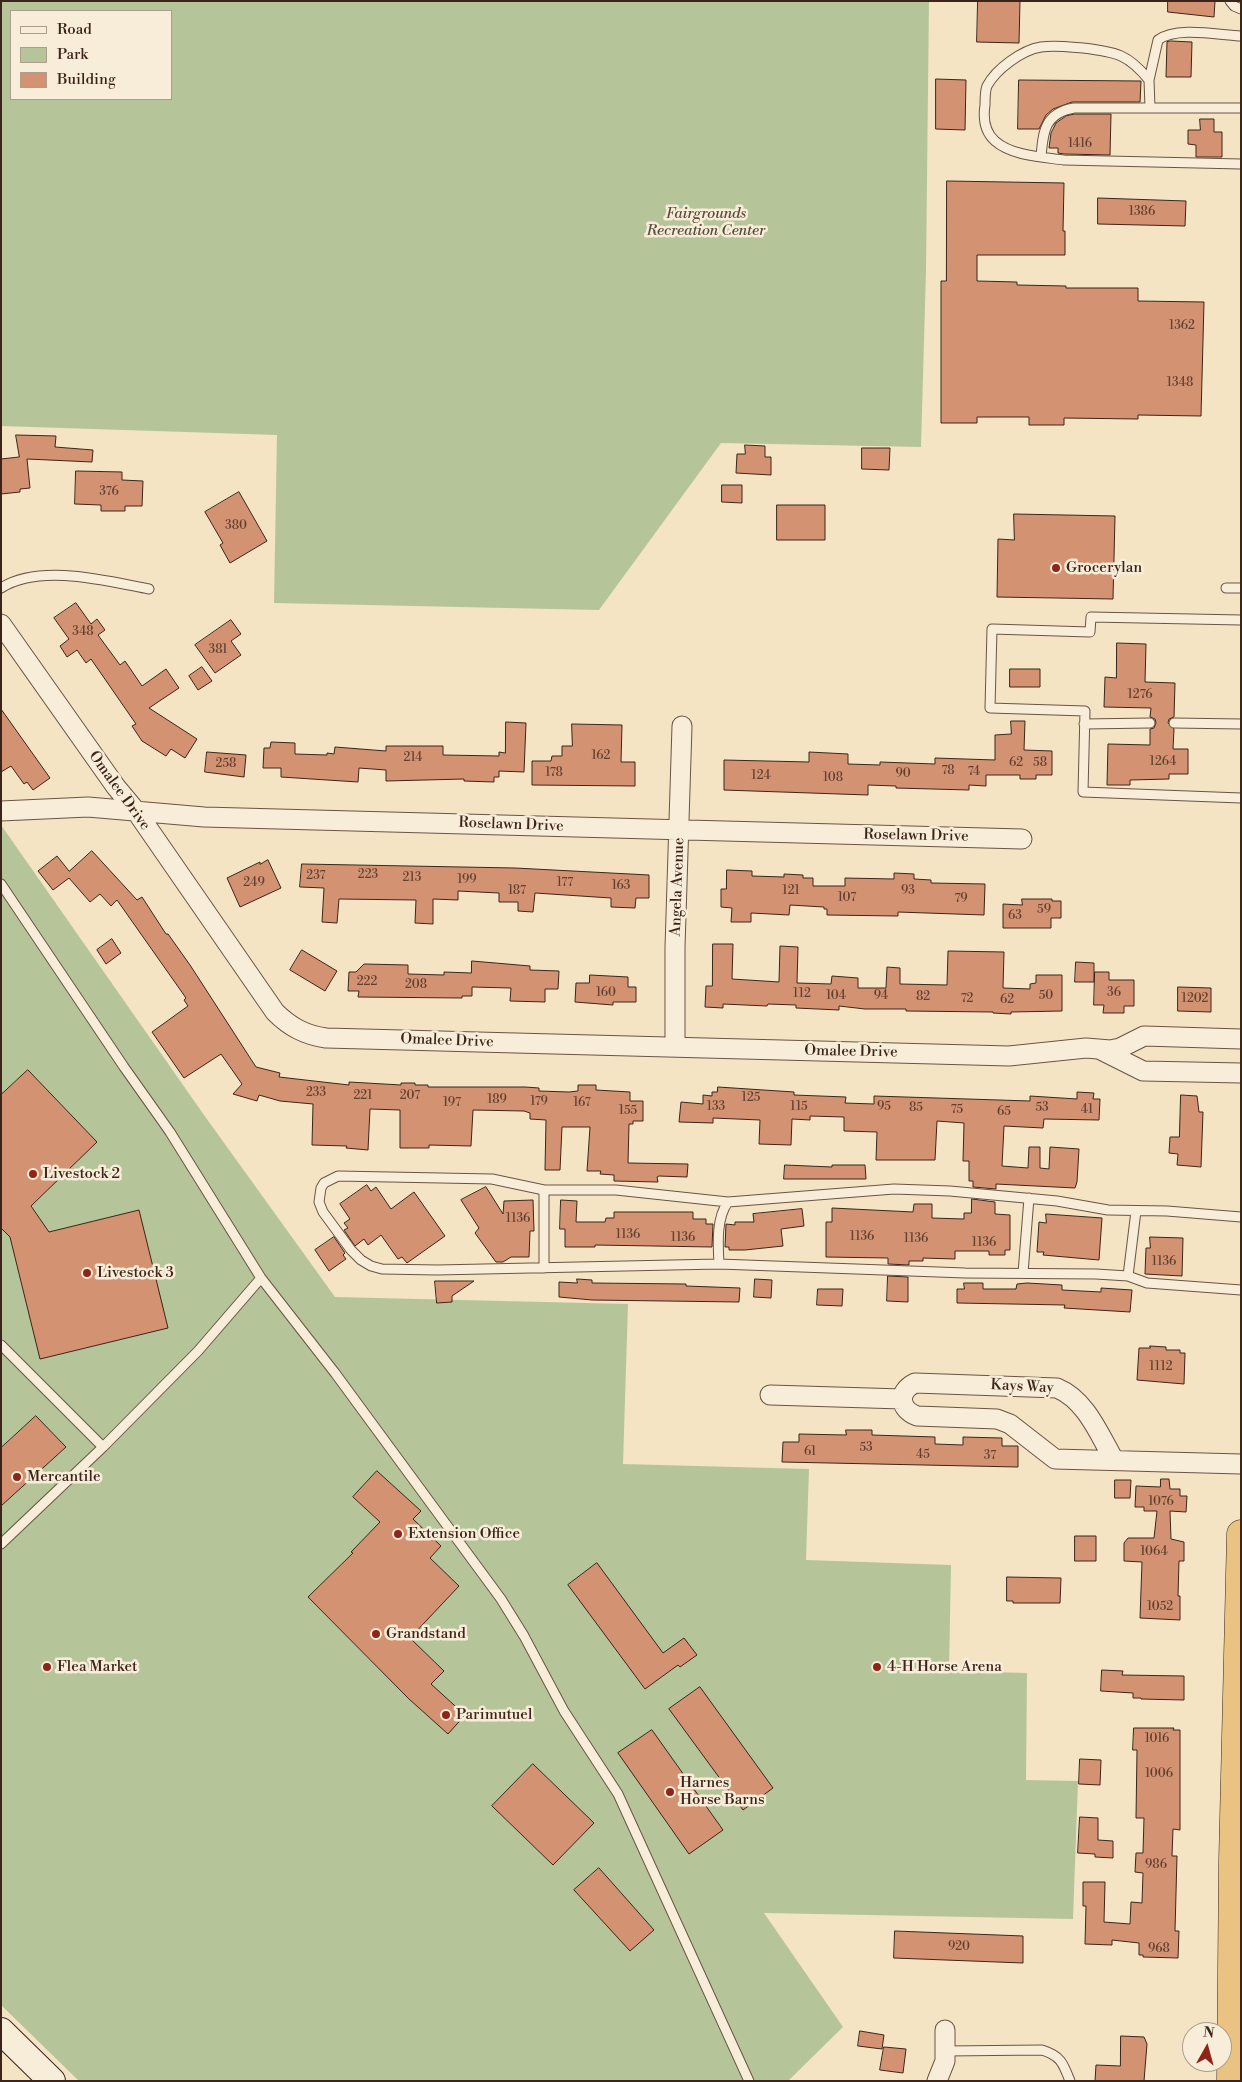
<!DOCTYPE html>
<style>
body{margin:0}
#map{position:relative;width:1242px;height:2082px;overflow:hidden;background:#f4e4c4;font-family:"Libre Bodoni",serif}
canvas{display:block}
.frame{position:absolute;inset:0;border:2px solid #3c241a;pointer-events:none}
.legend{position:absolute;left:10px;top:10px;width:162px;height:90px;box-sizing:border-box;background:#f8edd9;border:1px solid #ad9d8d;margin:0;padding:6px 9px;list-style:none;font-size:15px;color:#3c241a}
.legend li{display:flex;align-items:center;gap:10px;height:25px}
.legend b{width:25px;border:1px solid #ad9d8d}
.north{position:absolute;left:1182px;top:2022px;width:50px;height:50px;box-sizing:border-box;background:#f8edd9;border:1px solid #ad9d8d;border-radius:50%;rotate:7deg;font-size:14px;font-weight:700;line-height:20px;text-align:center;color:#3c241a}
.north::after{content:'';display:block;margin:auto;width:18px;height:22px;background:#8f2418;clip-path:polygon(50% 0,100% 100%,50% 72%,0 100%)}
</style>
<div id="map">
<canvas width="1242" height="2082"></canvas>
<div class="frame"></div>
<ul class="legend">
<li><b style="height:6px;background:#f8edd9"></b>Road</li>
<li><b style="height:14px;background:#b5c599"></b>Park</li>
<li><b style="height:14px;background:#d39373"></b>Building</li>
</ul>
<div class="north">N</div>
</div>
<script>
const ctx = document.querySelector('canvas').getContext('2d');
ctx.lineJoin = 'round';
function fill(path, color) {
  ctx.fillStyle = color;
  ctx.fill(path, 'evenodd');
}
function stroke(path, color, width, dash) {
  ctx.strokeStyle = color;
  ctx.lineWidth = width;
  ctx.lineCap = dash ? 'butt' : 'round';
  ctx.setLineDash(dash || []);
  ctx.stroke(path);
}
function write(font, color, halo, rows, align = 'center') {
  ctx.font = font + ' "Libre Bodoni",serif';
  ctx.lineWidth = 5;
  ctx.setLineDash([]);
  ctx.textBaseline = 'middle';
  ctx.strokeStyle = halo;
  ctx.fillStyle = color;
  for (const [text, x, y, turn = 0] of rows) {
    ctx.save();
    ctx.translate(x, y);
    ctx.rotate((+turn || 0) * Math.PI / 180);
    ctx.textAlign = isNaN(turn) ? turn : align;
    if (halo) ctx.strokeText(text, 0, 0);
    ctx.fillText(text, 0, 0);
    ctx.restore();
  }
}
const green = new Path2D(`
 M1 1H929L926 270 921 447 721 443 599 610 274 603 277 435 1 426ZM171 11V99H11V11Z
 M1 825 204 1115 335 1297 628 1304 623 1464 809 1469 806 1560 951 1565 949 1671 1027 1673 1026 1780 1078 1781 1073 1919 764 1913 843 2027 788 2081H79L1 2005Z`);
const building = new Path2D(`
 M978 1H1020L1019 43 977 42Z
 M1168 1H1215L1214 17 1168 12Z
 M1171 41 1192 42 1191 77H1166L1167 42Z
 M936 79 966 80 965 130 936 129Z
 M1019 80 1141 81 1140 102H1072L1053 109 1046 115 1039 129H1018Z
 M1075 114H1111L1110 155 1064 154 1058 153V148H1049L1051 133 1056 123 1066 116Z
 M1200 119H1214V132H1222V157H1196V145L1188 144V130H1200Z
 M947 181 1064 183 1063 231H1065V255H977V281L1017 282V285L1066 286V288H1138V301L1204 302 1201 416 1138 415V419L1064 418V425H1029V417H977V423H941V281H946Z
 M1098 198 1186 201 1185 226 1098 224Z
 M16 435 56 436 55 447 93 450 92 462 27 459 30 488 20 489V492L1 494V459L19 457Z
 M745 445 765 446V457H771V475L736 473 737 454H745Z
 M862 448H890L889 470 862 469Z
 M76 471 122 472V480L143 481 142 506H125V511H101V505L75 504Z
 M722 485H742V503L722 502Z
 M239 492 267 541 230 563 220 545 223 543 205 512Z
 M777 505H825V540H777Z
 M1014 514 1115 516 1113 599 997 597 998 539 1014 540Z
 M76 603 91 624 97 619 105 630 98 635 120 665 125 661 142 686 166 669 179 688 149 708 197 739 185 758 171 749 166 756 142 741 132 726 136 724 91 659 86 663 77 650 67 657 60 646 69 639 54 618Z
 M231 620 241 634 231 641 241 655 215 673 195 645Z
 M1117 643 1146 644 1145 682 1175 683 1174 717 1169 719 1168 723 1174 729 1173 749H1188V774H1169V779L1130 780V785H1107L1108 744 1150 745V729L1154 728 1156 723 1155 719 1150 717 1151 708 1104 707 1105 677 1116 678Z
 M202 667 212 681 198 690 189 676Z
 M1010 669H1040V687H1010Z
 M1 709 50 778 33 790 27 782 24 784 11 766 1 772Z
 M1011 721H1025L1024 750 1052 751V775H1036V779H1020V775H986V786L969 785V790L896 788V786L868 785V795L724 790V760L809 762V752L848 754V764L880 765V762L935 764V758L995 760V735L1011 734Z
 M506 722 526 723 524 772 499 771V777H494V782L464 781V779L386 781V770L359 768 358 782 281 777V768H263L264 748H270L271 742 295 743V754L327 755V753L334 754 335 747 386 751V746H443V755L499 756V752L505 753Z
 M572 724 622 725 621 762H635V786L532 785V761H551L552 756H562V746H572Z
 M207 752 246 755 244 777 205 772Z
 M92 851 137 900 142 897 166 934H168L190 965 256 1067 280 1073 279 1077 349 1085V1082L401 1085V1083H415V1085H428V1087H525L539 1088V1091L569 1092 578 1091V1085H596V1090L630 1092V1101H643V1121H633V1124H629L628 1163 688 1164 687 1177 659 1176 657 1177 658 1182 614 1181V1175L600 1174 601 1171H587L590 1127H562L560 1170H545L546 1120 530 1119V1113L524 1111 473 1110 471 1146 429 1145V1148H400V1110L370 1109 368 1150 346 1148 347 1146 312 1145 313 1104 280 1101 259 1095 257 1101 233 1094 242 1084 221 1054 184 1078 152 1032 188 1006 184 1000 186 998 117 900 111 906 100 894 90 902 69 878 53 890 38 871 57 856 69 871Z
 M268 860 281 888 240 907 227 878 260 862V864Z
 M302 864 515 868 649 875V898H636L635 908 611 907V898L535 893 533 912 518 911V902H499V893L458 891V900L433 899V924L415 923 416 900 339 899 337 923 322 922 324 888 300 887Z
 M727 870 752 871V876L784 877V874L803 875V878H813V886H845V878L894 879V873L914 874V879L931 880V883L985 884 984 915 898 912V916L827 915V909H824V907L790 905 789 915 751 913V922H731L732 908 721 907V889H726Z
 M1022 899H1052V901H1061V918H1051V928H1003V904L1022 905Z
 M112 939 121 953 106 964 97 950Z
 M713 944H733L732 979 779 982 780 946 798 947 797 983 831 984 832 976 858 978V988H886L887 967 900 968V984L947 985 948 951 1004 952 1003 988 1030 989V984L1036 983V975H1062V1011L1011 1012V1014L993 1013V1012L906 1011V1009H865L839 1006V1010L796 1008V1005L768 1004 767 1006 723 1004V1008L705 1007 706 986H712Z
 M302 950 337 971 325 991 290 970Z
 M472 961 530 966V970L559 971 558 989H545V1002L510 1001 511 988 472 987V996H462V998L358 997 359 991H348L349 972H356L364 964 408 965V974L444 975V972L471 973Z
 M1076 962 1094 963V982H1075Z
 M1095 972H1109V980H1134V1006H1124V1013H1103L1104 1005H1094Z
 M590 975 628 977V987H636V1002H613V1005L575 1002 576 983H589Z
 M1178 987 1211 988V1012L1178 1011Z
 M28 1070 97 1142 31 1206 49 1232 139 1210 168 1328 40 1359 10 1237 1 1228V1095Z
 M718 1087 794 1092V1095L846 1097 845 1103 874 1104V1096L1030 1101V1096L1077 1099V1092L1094 1093 1093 1099H1100L1099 1120 1044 1119 1043 1128 1004 1126 1002 1166 1028 1168 1029 1147H1040V1168L1049 1169 1050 1147 1079 1149 1077 1182 1075 1188 996 1184V1189L973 1187V1181H969V1161H963L964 1123 937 1121 935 1160H876L877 1132 844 1131V1117L810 1116V1120L792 1119 791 1145 759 1144 760 1120 713 1118V1123L679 1122 681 1102 703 1104V1095L712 1096V1092H717Z
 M1181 1095 1197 1096 1199 1112H1203L1201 1167 1177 1165 1178 1154 1169 1153 1170 1137H1179Z
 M785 1165 832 1167V1165H865L866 1179H784Z
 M367 1185 371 1191 376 1187 391 1209 414 1192 445 1236 407 1263 402 1257 398 1259 381 1235 368 1245 364 1239 355 1246 344 1230 348 1228 344 1223 350 1219 340 1204Z
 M486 1187 503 1214 504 1201 533 1200 534 1231H530L529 1257H511L503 1262H496L475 1233 479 1228 461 1200Z
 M972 1199 995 1202V1214L1010 1215V1250H1005V1255H989V1251H955V1259L923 1258V1261H909V1265L888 1264V1258L826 1257V1222H832V1208L913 1212 914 1204H932V1218L964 1219V1213H971Z
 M561 1200 577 1201 576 1222H605L606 1218H614V1212H693V1219H706V1224H713L712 1247 595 1245V1247H565V1229H560Z
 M802 1209 804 1226 781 1229 783 1246 745 1250H729V1247H725L726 1224 735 1225V1222H754L753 1214Z
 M1046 1214 1102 1218 1099 1260 1043 1255 1044 1252H1037L1039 1222 1046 1223Z
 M334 1237 345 1253 343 1255 346 1259 329 1271 315 1250Z
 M1150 1237 1183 1238 1182 1276 1145 1274 1146 1248H1150Z
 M888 1276 908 1277V1302L887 1301Z
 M577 1279 592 1280V1283L686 1284V1286L740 1288 739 1302 592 1300 559 1297V1282L577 1283Z
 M755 1279 772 1280 771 1298 754 1297Z
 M435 1281H474L452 1296V1302L437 1303Z
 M964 1283H983V1289H1016L1017 1284 1027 1283 1062 1285V1290L1101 1292V1288L1132 1290 1130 1312 1064 1308 1065 1305 957 1303V1289H964Z
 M818 1289H843L842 1306 817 1305Z
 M1150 1346 1166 1347V1350H1180V1353H1185L1184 1384 1137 1380 1139 1348H1150Z
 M36 1416 66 1447 1 1506V1448Z
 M846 1430H872V1435L935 1437V1444L963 1445V1437L1002 1438V1446H1018V1467L782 1462 783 1442H799V1434L846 1435Z
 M377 1471 421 1511 413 1519 441 1546 430 1558 459 1586 410 1638 444 1671 431 1684 465 1715 448 1734 409 1699 308 1597 353 1553 351 1552 380 1522 353 1497Z
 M1161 1479H1169L1170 1489H1180V1496H1187L1186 1512 1170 1511 1171 1539 1184 1542V1561H1179L1178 1596H1180V1620L1140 1618 1142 1562 1124 1561V1543L1128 1538H1154L1157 1511H1144V1507H1135L1136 1486 1160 1487Z
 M1115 1480H1131L1130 1498H1115Z
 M1075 1536H1096V1561H1075Z
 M597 1563 663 1653 684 1638 697 1655 680 1667 678 1665 645 1689 568 1585Z
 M1007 1577 1061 1578 1060 1603H1013V1601H1007Z
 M1102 1670 1123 1671 1122 1675 1184 1676V1700L1141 1699V1698H1133V1693L1101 1691Z
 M700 1687 773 1788 743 1810 669 1709Z
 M1134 1728H1174L1173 1730H1180V1830L1173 1829 1172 1856H1177L1175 1931H1179L1178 1958 1143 1957V1955H1139V1943L1112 1940V1945L1085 1944 1086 1906H1083V1882H1105L1104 1922 1130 1924 1131 1902 1142 1903 1143 1873 1135 1872 1136 1853H1143L1144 1818H1136L1137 1750H1133Z
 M652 1730 723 1830 689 1854 618 1753Z
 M1080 1759 1101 1760 1100 1785 1079 1784Z
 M533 1764 594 1823 553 1865 492 1806Z
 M1080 1817 1098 1818V1840L1113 1841V1858L1095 1857V1854L1078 1853Z
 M599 1868 654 1930 630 1951 574 1890Z
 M895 1931 1023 1936V1963L894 1958Z
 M860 2031 884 2035 882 2049 858 2046Z
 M1121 2036 1144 2037 1147 2044 1144 2081H1095L1096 2065 1120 2066Z
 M884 2047 906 2049 903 2073 880 2070Z`);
const lane = new Path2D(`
 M1230 1 1234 6 1241 9
 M1149 80 1158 40C1177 26 1218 35 1241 36
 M1150 107 1149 80C1128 54 1116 52 1083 48 1070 47 1055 45 1041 47 1022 50 996 69 987 86 985 91 985 100 985 105 983 118 985 132 995 141 1012 156 1042 157 1064 160L1241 164
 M1041 157C1043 131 1045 113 1074 108H1241
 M1 588C40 563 107 581 149 589
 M1226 588H1241
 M1241 620 1091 617 1090 632 992 629 990 708 1085 711 1083 792 1241 798
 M1174 723 1241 724
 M1084 724 1150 723
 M1 884 124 1067 170 1132 261 1278 335 1373 501 1599 524 1636 564 1711 618 1794 749 2081
 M1241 1217 1167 1211 1108 1210 1057 1201 950 1191 894 1189 728 1202 616 1190H544L492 1179 338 1176 324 1183 321 1188 319 1202 323 1212 351 1250 361 1260 371 1266 382 1269 437 1270 719 1264 965 1273 1096 1274 1128 1276 1147 1283 1241 1290
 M719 1264C718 1245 716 1218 728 1202
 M544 1268V1190
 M1023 1273 1029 1198
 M1128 1276 1136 1211
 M1 1345 103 1447
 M1 1544 103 1447 198 1351 261 1278
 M946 2051 1042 2050C1061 2056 1063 2063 1070 2081`);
const street = new Path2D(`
 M1 624 116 787 136 811 275 1012C290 1027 305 1035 326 1038L1009 1056 1086 1048 1110 1050 1120 1048 1144 1036 1241 1039
 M1 811 88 807 204 817 1022 839
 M675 1047V947L682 726
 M1101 1050 1143 1071 1241 1073
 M770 1395 902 1399
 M1114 1460C1099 1434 1086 1400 1057 1388L915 1383C897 1392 899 1409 917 1416L997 1419 1010 1424 1055 1459 1241 1464
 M937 2081 945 2061V2030`);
const secondary = new Path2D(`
 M1 2031 52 2081`);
const highway = new Path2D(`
 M1231 2081 1233 1860 1241 1534`);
const markers = [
 [1056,568,5,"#8f2418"],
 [33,1174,5,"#8f2418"],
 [87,1273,5,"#8f2418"],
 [17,1477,5,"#8f2418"],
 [398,1534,5,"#8f2418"],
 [376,1634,5,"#8f2418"],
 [47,1667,5,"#8f2418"],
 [877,1667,5,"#8f2418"],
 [446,1715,5,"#8f2418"],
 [670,1792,5,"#8f2418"]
];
const numberNames = [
 ["1416",1080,144],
 ["1386",1142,212],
 ["1362",1182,326],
 ["1348",1180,383],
 ["376",109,492],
 ["380",236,526],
 ["348",83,632],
 ["381",218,650],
 ["1276",1140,695],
 ["162",601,756],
 ["214",413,758],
 ["1264",1163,762],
 ["62",1016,763],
 ["58",1040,763],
 ["258",226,764],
 ["78",948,771],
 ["74",974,772],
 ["178",554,773],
 ["90",903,774],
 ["124",761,776],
 ["108",833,778],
 ["223",368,875],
 ["237",316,876],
 ["213",412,878],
 ["199",467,880],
 ["249",254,883],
 ["177",565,883],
 ["163",621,886],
 ["187",517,891],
 ["121",791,891],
 ["93",908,891],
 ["107",847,898],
 ["79",961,899],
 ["59",1044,910],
 ["63",1015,916],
 ["222",367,982],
 ["208",416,985],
 ["160",606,993],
 ["36",1114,993],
 ["112",802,994],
 ["104",836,996],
 ["94",881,996],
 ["50",1046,996],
 ["82",923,997],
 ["72",967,999],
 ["1202",1195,999],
 ["62",1007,1000],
 ["233",316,1093],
 ["221",363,1096],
 ["207",410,1096],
 ["125",751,1098],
 ["189",497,1100],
 ["179",539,1102],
 ["197",452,1103],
 ["167",582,1103],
 ["133",716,1107],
 ["115",799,1107],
 ["95",884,1107],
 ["85",916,1108],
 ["53",1042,1108],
 ["75",957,1110],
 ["41",1087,1110],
 ["155",628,1111],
 ["65",1004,1112],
 ["1136",518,1219],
 ["1136",628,1235],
 ["1136",862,1237],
 ["1136",683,1238],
 ["1136",916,1239],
 ["1136",984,1243],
 ["1136",1164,1262],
 ["1112",1161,1367],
 ["53",866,1448],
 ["61",810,1452],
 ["45",923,1455],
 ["37",990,1456],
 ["1076",1161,1502],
 ["1064",1154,1552],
 ["1052",1160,1607],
 ["1016",1157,1739],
 ["1006",1159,1774],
 ["986",1156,1865],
 ["920",959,1947],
 ["968",1159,1949]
];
const parkNames = [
 ["Fairgrounds",706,214],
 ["Recreation Center",706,231]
];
const poiNames = [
 ["Grocerylan",1066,568],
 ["Livestock 2",43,1174],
 ["Livestock 3",97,1273],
 ["Mercantile",27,1477],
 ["Extension Office",408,1534],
 ["Grandstand",386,1634],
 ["Flea Market",57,1667],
 ["4-H Horse Arena",887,1667],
 ["Parimutuel",456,1715],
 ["Harnes",680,1783],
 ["Horse Barns",680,1800]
];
const streetNames = [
 ["Omalee Drive",119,791,54],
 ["Roselawn Drive",511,825,2],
 ["Roselawn Drive",916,836,1],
 ["Angela Avenue",678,887,-88],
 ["Omalee Drive",447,1041,2],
 ["Omalee Drive",851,1052,1],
 ["Kays Way",1022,1387,3]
];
fill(green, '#b5c599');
fill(building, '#d39373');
stroke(building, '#3c241a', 1);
stroke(lane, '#6a5444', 11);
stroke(street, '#6a5444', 21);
stroke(secondary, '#3c241a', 28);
stroke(highway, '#3c241a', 29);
stroke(lane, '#f8edd9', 9);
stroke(street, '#f8edd9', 19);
stroke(secondary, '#f8edd9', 26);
stroke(highway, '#eac282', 28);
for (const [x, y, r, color] of markers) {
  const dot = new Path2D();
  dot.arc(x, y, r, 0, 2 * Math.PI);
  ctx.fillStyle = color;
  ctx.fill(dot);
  stroke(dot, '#f8edd9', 2);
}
write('12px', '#624030', null, numberNames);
write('italic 15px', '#5a4c3a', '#f8edd9', parkNames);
write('15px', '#3c241a', '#f8edd9', poiNames, 'left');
write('15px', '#3c241a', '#f8edd9', streetNames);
</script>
